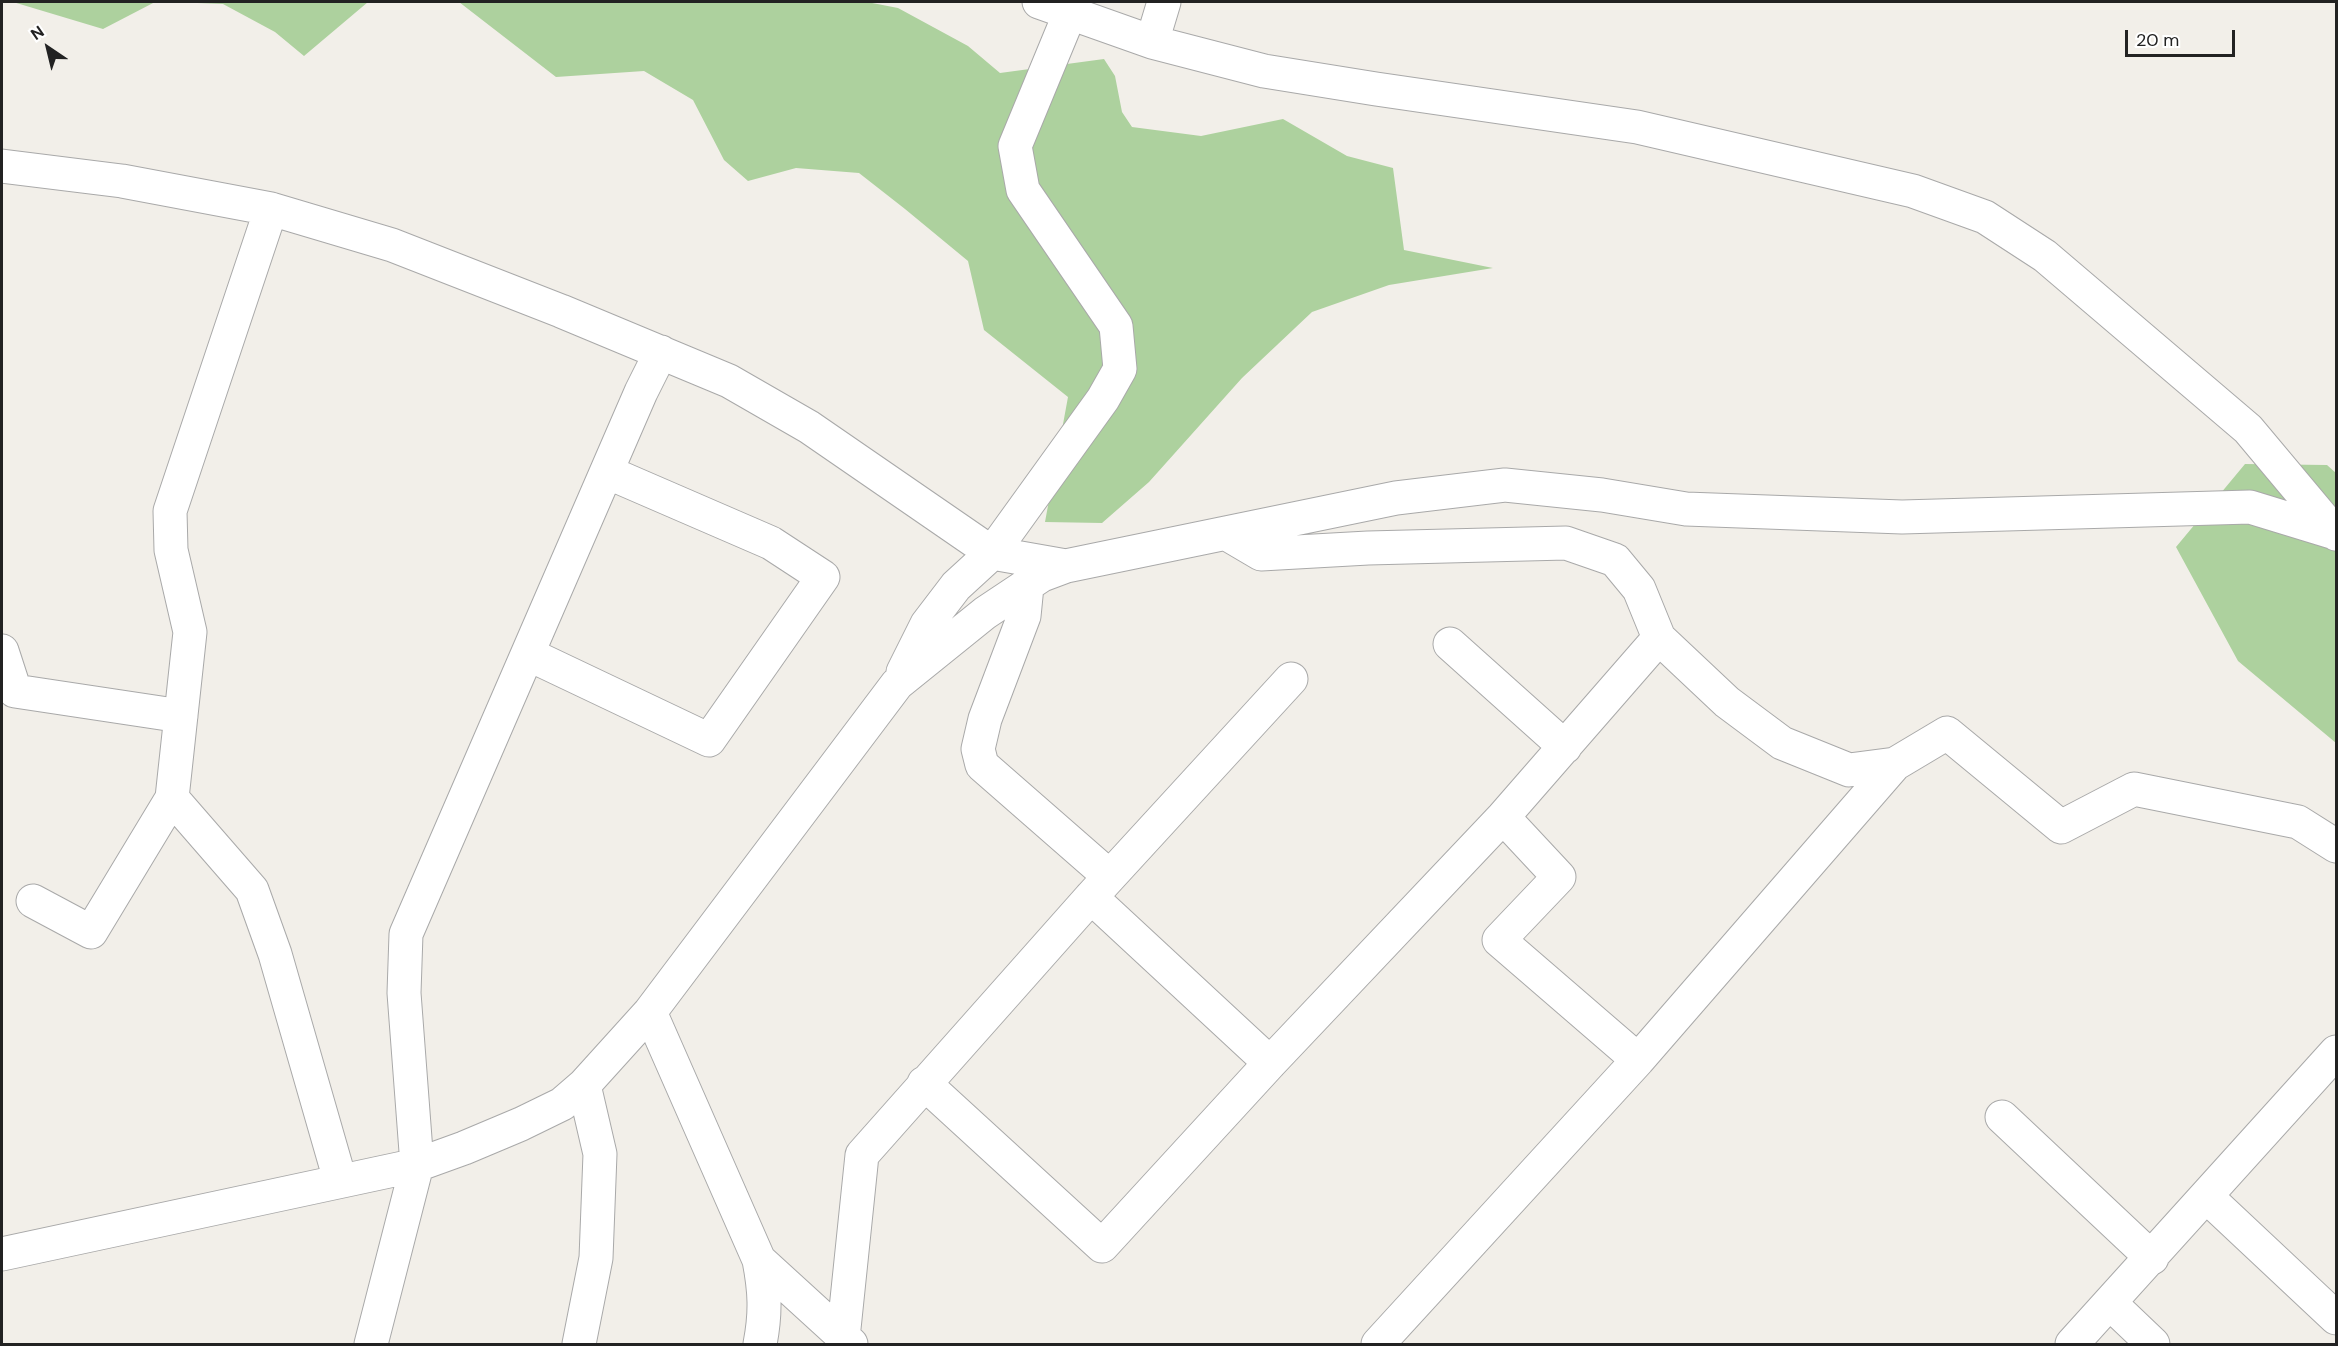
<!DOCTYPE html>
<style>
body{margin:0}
#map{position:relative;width:2338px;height:1346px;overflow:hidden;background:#f2efe9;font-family:"DM Sans",sans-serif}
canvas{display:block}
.frame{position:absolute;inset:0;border:3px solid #222;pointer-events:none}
.north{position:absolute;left:18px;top:18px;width:60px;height:60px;-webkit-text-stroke:4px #fff;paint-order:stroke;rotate:325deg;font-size:16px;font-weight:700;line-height:24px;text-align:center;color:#222}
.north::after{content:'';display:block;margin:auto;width:21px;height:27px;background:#222;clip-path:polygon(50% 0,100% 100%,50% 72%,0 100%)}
.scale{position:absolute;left:2125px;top:30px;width:110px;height:27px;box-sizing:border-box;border:3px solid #222;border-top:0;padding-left:8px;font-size:18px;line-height:21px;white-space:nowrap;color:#222;-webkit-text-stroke:4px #fff;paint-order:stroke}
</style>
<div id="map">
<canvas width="2338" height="1346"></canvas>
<div class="frame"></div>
<div class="north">N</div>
<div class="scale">20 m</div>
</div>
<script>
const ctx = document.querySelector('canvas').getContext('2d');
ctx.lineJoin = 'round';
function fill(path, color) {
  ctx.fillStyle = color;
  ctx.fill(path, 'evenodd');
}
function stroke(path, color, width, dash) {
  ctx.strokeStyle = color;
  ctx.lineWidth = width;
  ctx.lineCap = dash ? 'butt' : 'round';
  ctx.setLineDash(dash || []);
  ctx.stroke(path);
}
const forest = new Path2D(`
 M13 2H155L103 29Z
 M172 2H368L304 56 275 32 223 4Z
 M459 2H867L898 8 968 46 1000 73 1104 59 1115 76 1122 112 1132 127 1201 136 1283 119 1347 156 1393 168 1404 250 1493 268 1389 285 1312 312 1242 378 1149 482 1102 523 1045 522 1068 397 984 330 968 261 905 209 859 173 796 168 748 181 724 160 693 100 644 71 556 77Z
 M2245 464 2327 465 2336 473V743L2238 661 2176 547Z`);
const minor = new Path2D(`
 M1039 2 1152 42 1264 71 1376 89 1637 127 1913 191 1985 217 2045 256 2248 429 2336 534
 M1152 42 1164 2
 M2 166 122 181 271 209 392 245 561 311 729 381 809 427 992 553 1066 566
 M1227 534 1261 554 1368 548 1566 543 1615 560 1639 589 1659 638 1727 702 1782 743 1849 770 1895 764 1947 733 2061 827 2134 789 2298 822 2336 846
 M1027 586 1024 616 985 719 978 749 982 765 1109 876
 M1450 644 1565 747
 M2 651 15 691 181 716
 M528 654 709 740 823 577 771 543 607 472
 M903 672 927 624 956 586 992 553 1103 399 1120 369 1116 326 1023 190 1015 146 1070 13
 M172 798 252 890 275 954 340 1180
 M1503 817 1559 877 1499 940 1638 1060
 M1091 897 1270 1063
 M33 901 91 932 172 798 190 632 171 550 170 511 271 209
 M650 1012 759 1260C765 1291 766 1313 760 1344
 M924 1083 1102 1246 1270 1063 1503 817 1659 638
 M2002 1117 2152 1258
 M2207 1197 2336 1318
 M2 1254 417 1165 464 1148 521 1124 562 1104 584 1085 650 1012 897 684 985 613 1042 575 1066 566 1396 498 1505 485 1602 495 1686 509 1902 517 2250 507 2335 533
 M759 1260 851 1344
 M2110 1303 2153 1344
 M843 1338 862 1155 1091 897 1291 679
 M371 1344 417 1165 404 993 406 934 641 392 661 352
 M579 1344 596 1258 600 1154 584 1085
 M1378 1344 1638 1060 1895 764
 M2072 1344 2336 1052`);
fill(forest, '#add19e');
stroke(minor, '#a9a9a9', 35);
stroke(minor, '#fff', 33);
</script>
